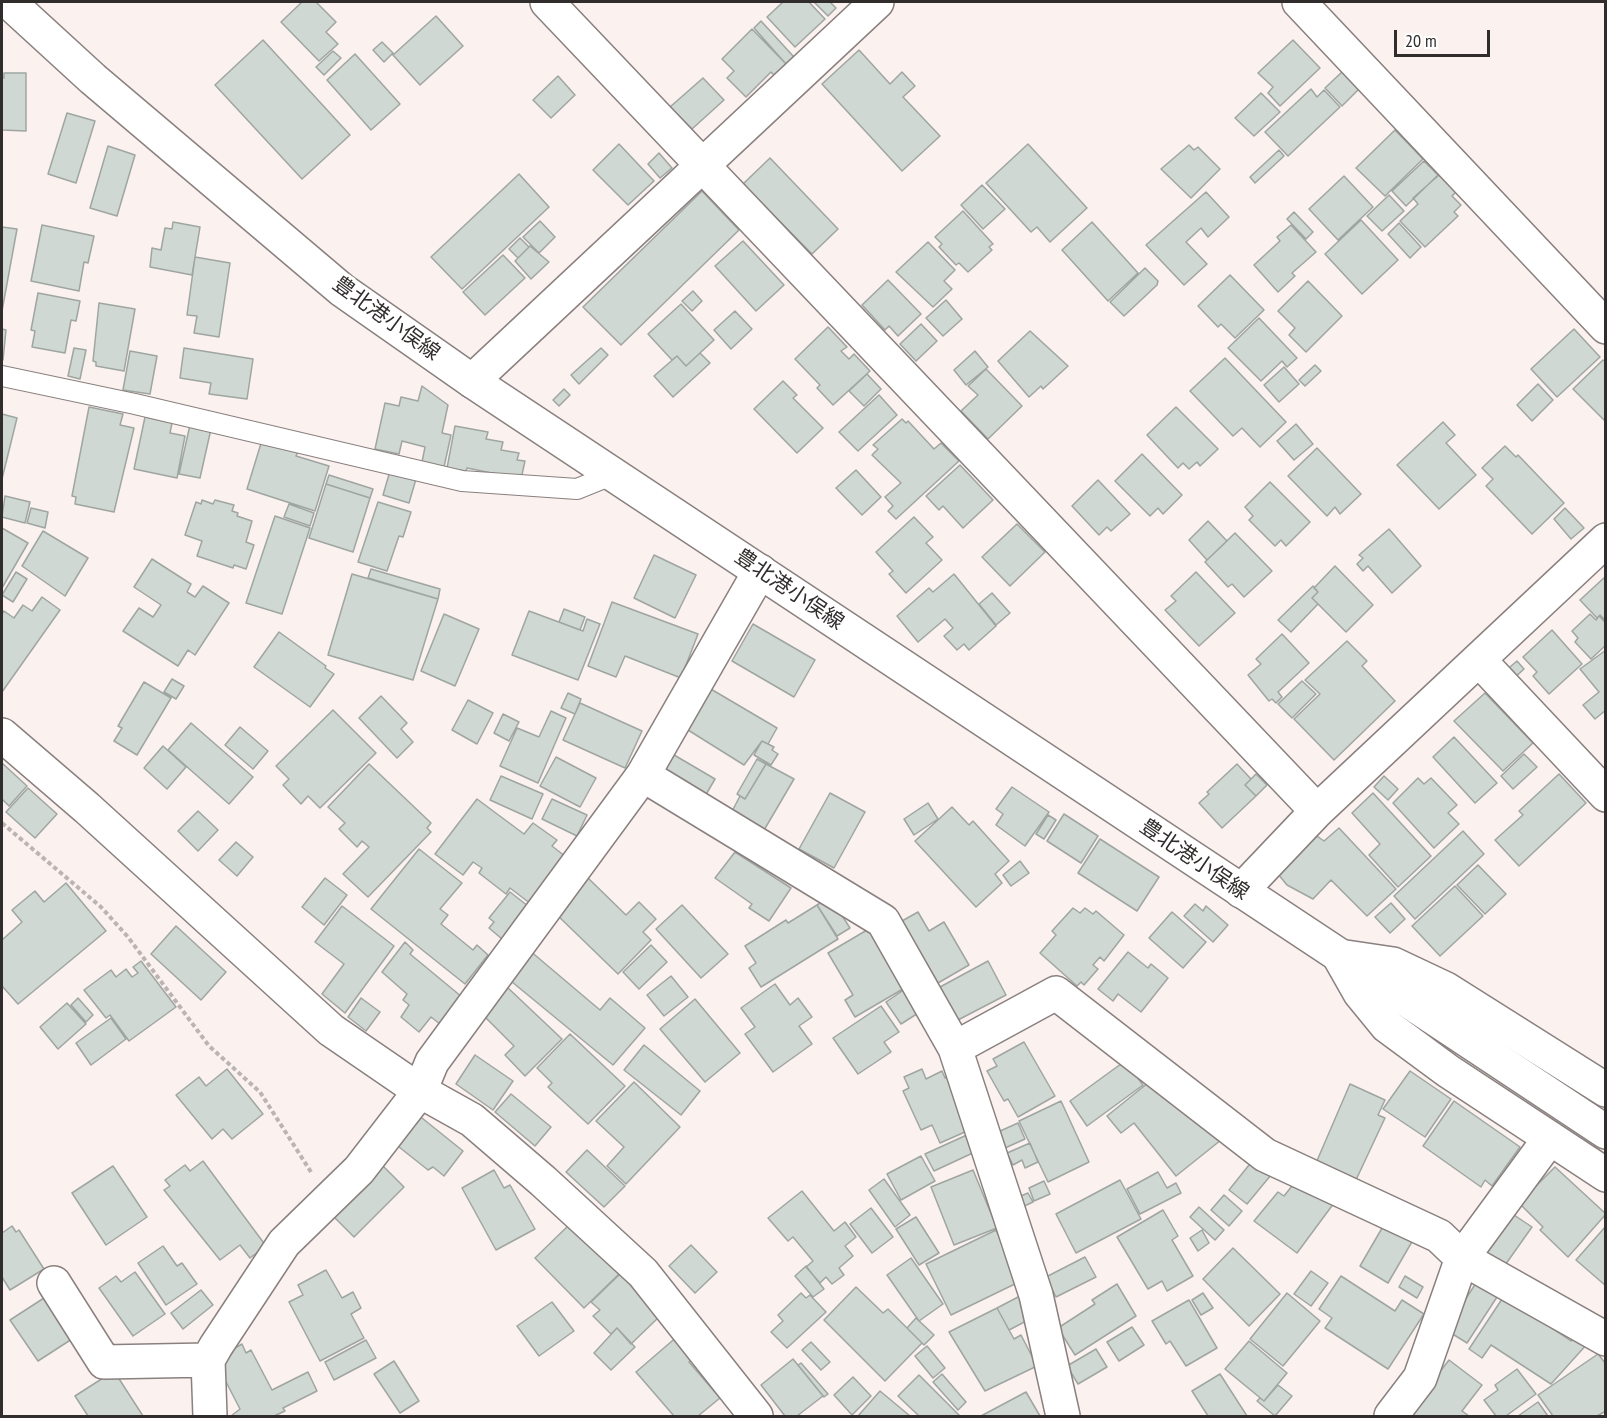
<!DOCTYPE html>
<meta charset="utf-8">
<style>
body{margin:0}
#map{position:relative;width:1607px;height:1418px;overflow:hidden;background:#fbf1ef;font-family:"PT Sans Narrow",sans-serif}
canvas{display:block}
.frame{position:absolute;inset:0;border:3px solid #302d2c;pointer-events:none}
.scale{position:absolute;left:1394px;top:30px;width:96px;height:27px;box-sizing:border-box;border:3px solid #302d2c;border-top:0;padding-left:8px;font-size:18px;line-height:21px;white-space:nowrap;color:#302d2c;-webkit-text-stroke:4px #fff;paint-order:stroke}
</style>
<div id="map">
<canvas width="1607" height="1418"></canvas>
<div class="frame"></div>
<div class="scale">20 m</div>
</div>
<script>
const ctx = document.querySelector('canvas').getContext('2d');
ctx.lineJoin = 'round';
function fill(path, color) {
  ctx.fillStyle = color;
  ctx.fill(path, 'evenodd');
}
function stroke(path, color, width, dash) {
  ctx.strokeStyle = color;
  ctx.lineWidth = width;
  ctx.lineCap = dash ? 'butt' : 'round';
  ctx.setLineDash(dash || []);
  ctx.stroke(path);
}
function write(font, color, halo, rows, align = 'center') {
  ctx.font = font + ' "PT Sans Narrow","Noto Sans JP",sans-serif';
  ctx.lineWidth = 6;
  ctx.setLineDash([]);
  ctx.textBaseline = 'middle';
  ctx.strokeStyle = halo;
  ctx.fillStyle = color;
  for (const [text, x, y, turn = 0] of rows) {
    ctx.save();
    ctx.translate(x, y);
    ctx.rotate((+turn || 0) * Math.PI / 180);
    ctx.textAlign = isNaN(turn) ? turn : align;
    if (halo) ctx.strokeText(text, 0, 0);
    ctx.fillText(text, 0, 0);
    ctx.restore();
  }
}
const building = new Path2D(`
 M302 2H316L336 22 326 32 338 44 319 61 281 22Z
 M783 2H809L825 19 795 47 767 17Z
 M814 2H830L836 8 828 16Z
 M436 16 463 46 420 85 393 55Z
 M761 21 794 57 786 64 754 28Z
 M752 29 788 66 776 77 771 72 746 97 727 78 734 71 722 59Z
 M263 40 350 135 302 179 215 85Z
 M1293 40 1320 68 1280 106 1268 93 1273 87 1258 73Z
 M382 42 393 53 384 62 373 50Z
 M859 50 890 84 902 72 915 86 903 97 940 136 902 171 822 84Z
 M333 51 341 58 324 75 316 67Z
 M355 54 400 104 371 130 327 80Z
 M1343 71 1360 88 1342 106 1325 88Z
 M4 73H26V131L2 130V78H4Z
 M558 76 575 95 551 118 533 100Z
 M703 78 724 100 692 129 670 107Z
 M1311 89 1317 97 1324 90 1340 107 1288 156 1265 132Z
 M1261 93 1280 112 1254 136 1235 118Z
 M67 113 95 121 76 183 48 174Z
 M1395 130 1423 159 1385 196 1356 168Z
 M619 144 654 181 628 205 593 170Z
 M1028 144 1087 208 1050 242 1037 227 1031 232 986 183Z
 M1189 145 1194 150 1198 147 1220 169 1191 198 1161 169Z
 M108 146 135 155 117 216 90 208Z
 M1279 150 1284 156 1255 183 1250 177Z
 M659 153 672 168 660 178 648 164Z
 M770 158 838 229 812 254 743 184Z
 M1424 161 1438 175 1406 206 1392 191Z
 M519 174 549 207 462 289 431 257Z
 M1439 175 1456 192 1452 196 1461 205 1454 212 1458 216 1425 247 1400 221 1418 204 1413 198Z
 M1344 176 1373 207 1338 240 1309 209Z
 M982 185 1005 209 983 229 961 205Z
 M702 191 739 230 621 345 583 307Z
 M1206 192 1229 217 1208 237 1201 228 1186 242 1207 264 1184 285 1146 245Z
 M1389 195 1404 211 1382 231 1367 216Z
 M963 211 993 244 989 247 992 250 968 272 959 263 956 265 939 247 942 244 935 237Z
 M1294 212 1313 232 1306 239 1287 219Z
 M1361 220 1398 260 1362 294 1325 254Z
 M540 221 555 237 539 253 523 237Z
 M173 222 200 227 192 275 150 267 152 248 161 250 165 228 172 229Z
 M1092 222 1138 273 1108 301 1062 250Z
 M1399 223 1421 247 1410 258 1388 234Z
 M42 225 94 236 88 263 84 262 79 291 31 281Z
 M1291 225 1316 252 1292 273 1295 276 1278 292 1254 265 1280 241 1277 237Z
 M2 227 17 229 2 311Z
 M520 238 529 247 518 258 509 249Z
 M743 241 784 285 756 311 715 266Z
 M928 242 955 270 944 281 952 289 933 307 896 272Z
 M530 246 549 262 531 279 515 261Z
 M503 255 525 278 485 315 463 292Z
 M195 257 230 263 219 337 194 333 197 316 187 315Z
 M1145 268 1158 281 1157 285 1124 316 1110 302Z
 M1230 275 1264 310 1235 338 1221 324 1218 327 1198 306Z
 M888 280 921 314 898 336 889 326 885 330 862 305Z
 M1308 281 1342 316 1306 352 1289 335 1295 328 1278 311Z
 M693 291 702 301 692 311 682 301Z
 M38 293 80 301 76 321 71 320 65 353 32 347 35 331 31 330Z
 M946 300 962 319 943 336 926 318Z
 M99 303 135 309 124 371 96 366V362L93 361Z
 M681 304 714 340 686 366 677 356 672 360 648 334Z
 M735 311 752 329 731 349 714 330Z
 M1259 318 1297 358 1287 367 1282 361 1261 381 1228 348Z
 M921 324 937 341 916 361 900 344Z
 M828 327 847 347 841 351 849 359 854 354 870 371 833 405 817 388 820 385 795 359Z
 M2 329 6 330 3 360H2Z
 M1574 329 1600 357 1557 397 1531 369Z
 M1030 331 1068 366 1043 389 1041 386 1029 397 998 361Z
 M74 348 86 350 80 379 68 376Z
 M184 348 253 359 247 399 209 394 211 383 180 378Z
 M601 348 608 355 579 384 571 375Z
 M130 351 157 356 150 394 123 390Z
 M975 351 988 367 966 385 954 370Z
 M700 353 710 363 673 397 654 376 677 356 686 366Z
 M1225 358 1286 422 1260 447 1242 428 1233 436 1190 391Z
 M1603 360 1606 362V422L1573 389Z
 M1315 365 1321 371 1305 386 1299 380Z
 M1284 367 1299 384 1279 402 1264 385Z
 M986 369 1022 406 988 439 961 411 978 395 968 386Z
 M867 374 881 389 864 406 849 391Z
 M783 381 797 395 793 398 823 428 797 453 754 409Z
 M1538 384 1553 400 1532 421 1517 405Z
 M422 386 448 405 442 433 451 435 444 467 422 462 425 447 402 441 399 454 375 449 385 403 399 406 401 397 418 401Z
 M564 389 570 395 559 406 553 400Z
 M879 395 897 415 858 451 839 432Z
 M89 407 123 414 120 425 134 428 114 512 75 504 76 497 72 496Z
 M1176 407 1218 449 1200 466 1197 462 1189 469 1183 463 1178 468 1147 435Z
 M2 414 17 418 2 479Z
 M145 417 172 423 170 433 185 436 177 478 134 469Z
 M902 419 906 423 908 421 934 449 941 443 959 461 896 519 888 511 893 506 885 497 901 483 872 455 878 449 873 445Z
 M1443 422 1455 435 1446 443 1476 475 1439 509 1397 465Z
 M1296 424 1313 444 1294 460 1277 441Z
 M190 425 211 429 200 478 179 474Z
 M455 426 488 432 486 439 503 442 501 450 519 453 517 460 525 461 521 479 467 468 466 471 447 468Z
 M262 440 298 452 296 456 329 466 315 511 247 489Z
 M1505 446 1516 457 1518 455 1564 503 1532 534 1486 486 1493 479 1482 468Z
 M1317 448 1361 494 1340 514 1335 507 1327 516 1288 476Z
 M1142 454 1182 495 1163 514 1158 508 1150 516 1115 481Z
 M960 465 993 500 963 528 943 506 939 510 926 496Z
 M856 470 881 497 862 515 836 488Z
 M390 471 416 479 409 503 383 495Z
 M329 475 373 489 370 498 326 484Z
 M1098 480 1130 514 1111 531 1107 527 1099 535 1072 506Z
 M1270 482 1310 522 1286 546 1281 540 1275 546 1249 520 1253 516 1245 507Z
 M326 484 370 498 353 552 309 538Z
 M5 496 30 502 25 523 2 517Z
 M202 500 213 504 215 500 234 505 232 511 238 513 237 516 252 521 246 542 254 545 246 569 234 565 233 568 197 556 202 541 185 535 196 502 201 504Z
 M378 502 411 512 403 537 399 536 387 571 358 562Z
 M289 504 314 513 310 526 284 517Z
 M31 508 48 512 45 528 27 523Z
 M1565 508 1584 528 1571 539 1554 519Z
 M275 516 310 528 282 614 246 603Z
 M914 517 933 537 926 543 942 560 906 593 889 574 893 571 876 552Z
 M1208 521 1227 541 1207 560 1189 540Z
 M1017 524 1045 552 1010 586 982 557Z
 M2 528 28 543 2 588Z
 M1389 529 1421 566 1392 593 1368 566 1363 571 1357 564 1363 558 1359 555Z
 M43 531 88 558 65 596 22 566Z
 M1235 533 1272 571 1244 597 1232 584 1228 587 1205 562Z
 M654 555 696 575 675 618 634 598Z
 M152 559 191 584 187 592 195 597 203 586 229 603 195 655 188 650 178 666 123 631 139 608 153 617 161 605 134 587Z
 M1335 566 1373 605 1346 632 1312 598 1318 592 1314 588Z
 M371 569 440 589 438 599 368 578Z
 M16 572 27 579 13 602 2 595Z
 M1196 572 1235 613 1199 646 1165 610 1176 601 1171 596Z
 M352 574 438 599 413 680 328 655Z
 M954 574 996 626 969 650 964 644 957 650 944 636 953 628 945 619 918 642 897 616 929 588 933 592Z
 M1606 576V621L1600 615 1597 618 1580 600Z
 M1313 586 1318 592 1312 598 1318 604 1291 632 1278 620Z
 M992 593 1010 613 996 625 979 604Z
 M42 597 60 610 2 692V614L4 611 14 618 23 605 32 611Z
 M612 602 698 634 681 678 625 656 616 677 588 666Z
 M564 609 585 617 580 630 559 622Z
 M529 611 583 631 587 619 600 624 578 680 512 655Z
 M444 614 479 629 455 686 421 671Z
 M1590 614 1596 620 1599 616 1606 623V645L1591 659 1575 642 1578 638 1572 631Z
 M753 624 815 660 794 697 732 661Z
 M1552 630 1582 664 1549 694 1533 676 1537 672 1523 657Z
 M279 632 326 666 325 668 334 674 310 707 254 667Z
 M1282 634 1309 663 1278 692 1282 697 1276 703 1272 699 1269 701 1248 675 1261 664 1256 659Z
 M1347 641 1367 661 1362 666 1395 701 1334 760 1294 719 1320 694 1305 680Z
 M1606 650V710L1595 719 1583 705 1599 692 1580 669Z
 M1517 661 1524 669 1511 681 1504 672Z
 M172 679 184 686 176 699 164 692Z
 M1302 681 1316 694 1292 718 1278 704Z
 M144 682 171 698 137 755 114 741 122 728 118 726Z
 M704 685 777 728 768 744 762 741 744 765 680 725Z
 M568 693 581 699 575 714 561 708Z
 M1485 693 1533 743 1503 771 1454 721Z
 M381 696 407 723 401 729 413 742 397 758 359 718Z
 M468 700 493 713 477 744 452 730Z
 M580 703 642 731 625 768 563 740Z
 M333 710 376 753 320 808 308 796 301 804 283 785 289 779 276 766Z
 M551 711 566 718 538 783 500 766 517 728 539 737Z
 M503 714 519 722 509 741 494 733Z
 M191 723 253 777 229 804 168 750Z
 M240 727 268 751 253 769 225 745Z
 M1454 737 1497 783 1475 803 1433 757Z
 M762 741 774 747 772 750 778 754 771 765 754 755Z
 M163 746 186 767 167 789 144 768Z
 M669 752 715 779 704 798 658 771Z
 M1524 754 1537 767 1513 789 1501 776Z
 M556 757 596 778 580 807 540 786Z
 M757 759 766 764 745 799 737 794Z
 M2 763 27 786 9 806 2 799Z
 M369 764 431 823 427 828 431 832 368 897 343 874 369 847 362 841 357 847 339 829 345 823 328 807Z
 M766 764 794 779 760 837 728 819 740 796 745 799Z
 M1237 764 1251 779 1245 785 1256 796 1222 828 1199 803 1209 794 1207 792Z
 M1256 774 1267 785 1256 796 1245 785Z
 M1559 774 1586 803 1519 866 1495 840 1523 815 1519 811Z
 M501 776 543 794 532 819 490 800Z
 M1384 776 1398 789 1388 800 1374 787Z
 M1418 778 1424 784 1431 778 1457 805 1448 813 1459 824 1434 848 1393 803Z
 M1012 787 1049 812 1025 846 996 825 1003 814 996 809Z
 M28 788 57 814 35 838 6 812Z
 M830 793 865 812 834 868 799 849Z
 M1373 793 1431 856 1398 887 1369 855 1380 844 1352 813Z
 M477 799 524 834 533 823 557 840 552 846 566 857 531 904 510 888 506 894 479 873 482 868 473 862 463 875 435 854Z
 M552 799 587 815 577 836 542 819Z
 M928 803 938 819 914 835 904 819Z
 M952 807 969 825 973 821 1009 861 995 874 1002 883 976 907 915 841Z
 M198 811 218 830 198 851 178 831Z
 M1064 814 1098 836 1081 863 1047 841Z
 M1048 815 1056 820 1044 839 1036 834Z
 M1339 828 1396 889 1367 916 1331 880 1313 899 1287 885 1278 874 1317 836 1324 841Z
 M1463 831 1484 854 1415 919 1394 896Z
 M1100 839 1159 877 1137 911 1078 873Z
 M236 842 253 857 237 876 219 860Z
 M419 849 462 883 440 909 448 915 441 924 473 950 477 945 488 955 465 984 371 909Z
 M735 852 791 888 769 921 749 908 752 904 715 878Z
 M1020 861 1029 873 1011 886 1003 875Z
 M1478 865 1506 894 1485 914 1457 885Z
 M325 878 347 895 324 925 302 907Z
 M588 878 626 915 639 902 656 919 643 932 651 940 618 974 554 912Z
 M66 883 106 931 18 1004 2 986V940L22 922 12 910 35 891 44 902Z
 M1455 886 1483 916 1440 956 1412 926Z
 M510 892 528 906 502 939 489 928 494 922 489 918Z
 M830 897 850 928 837 936 817 905Z
 M1391 903 1405 919 1390 933 1375 917Z
 M1195 904 1203 911 1206 906 1228 925 1213 942 1184 916Z
 M682 905 728 954 701 978 656 929Z
 M817 905 838 939 761 987 749 968 756 963 745 946 786 920 788 923Z
 M342 906 394 946 345 1013 322 994 344 964 315 942Z
 M1073 908 1080 913 1085 908 1093 914 1096 911 1124 935 1104 961 1100 957 1093 965 1098 969 1084 985 1081 982 1077 986 1040 953 1056 935 1052 931Z
 M918 912 929 931 944 922 969 965 938 983 902 921Z
 M1172 912 1206 942 1183 968 1149 938Z
 M176 926 226 972 201 1000 151 954Z
 M867 930 870 933 876 930 908 986 855 1017 845 1000 853 995 828 953Z
 M405 942 413 950 410 954 462 997 440 1024 431 1017 419 1032 401 1017 409 1005 403 1000 407 994 382 972Z
 M651 945 667 962 639 989 623 972Z
 M529 950 600 1010 610 998 645 1028 613 1065 506 977Z
 M1128 952 1148 968 1151 964 1168 978 1141 1012 1118 994 1113 1001 1098 989Z
 M141 961 176 1007 129 1041 110 1015 106 1018 84 990 111 970 116 977 126 969 132 977 138 973 133 967Z
 M988 961 1006 995 958 1020 940 987Z
 M671 976 688 997 664 1016 647 995Z
 M775 984 790 1005 798 998 812 1017 799 1026 812 1044 773 1072 745 1034 755 1027 741 1008Z
 M507 987 562 1039 525 1076 505 1055 514 1046 480 1012Z
 M908 987 923 1010 901 1024 886 1002Z
 M78 998 93 1015 86 1022 71 1005Z
 M361 998 380 1012 366 1031 348 1017Z
 M695 999 740 1053 705 1082 660 1029Z
 M67 1003 86 1024 58 1049 40 1027Z
 M881 1006 899 1032 884 1042 891 1052 858 1074 833 1038Z
 M111 1018 126 1039 91 1065 76 1043Z
 M570 1034 625 1086 588 1124 548 1087 552 1083 537 1068Z
 M1024 1042 1055 1096 1018 1117 1008 1099 1004 1101 987 1071 997 1066 993 1059Z
 M644 1045 700 1091 681 1115 624 1070Z
 M475 1055 513 1081 493 1110 456 1084Z
 M1125 1061 1143 1085 1087 1126 1070 1101Z
 M227 1069 263 1114 232 1139 223 1129 212 1139 176 1095 199 1077 206 1086Z
 M922 1069 926 1079 942 1071 945 1078 950 1075 974 1128 940 1143 932 1125 921 1130 903 1091 909 1088 904 1077Z
 M1410 1071 1451 1099 1425 1137 1383 1109Z
 M1154 1078 1171 1090 1202 1128 1209 1123 1226 1136 1176 1176 1134 1123 1121 1133 1107 1116Z
 M634 1082 680 1127 626 1184 607 1166 624 1147 596 1121Z
 M1350 1084 1385 1100 1378 1115 1385 1118 1355 1182 1316 1163Z
 M511 1094 551 1127 535 1146 495 1112Z
 M1061 1101 1089 1162 1048 1182 1019 1121Z
 M1454 1101 1520 1147 1492 1186 1485 1180 1481 1187 1423 1146Z
 M417 1114 463 1151 444 1176 433 1167 428 1170 394 1143Z
 M1018 1123 1025 1139 1005 1148 998 1132Z
 M969 1134 977 1151 934 1171 925 1154Z
 M1030 1143 1038 1162 1025 1168 1022 1160 1013 1165 1007 1153Z
 M587 1150 625 1186 604 1207 566 1172Z
 M921 1156 935 1181 901 1200 887 1174Z
 M1253 1160 1271 1175 1247 1204 1229 1190Z
 M203 1161 266 1246 250 1258 240 1245 220 1260 164 1190 170 1186 165 1180 185 1165 190 1171Z
 M381 1164 404 1187 354 1237 331 1214Z
 M113 1166 147 1217 106 1245 72 1193Z
 M1555 1167 1606 1214 1568 1257 1540 1230 1543 1227 1519 1203Z
 M494 1170 504 1188 510 1185 535 1229 496 1250 462 1188Z
 M973 1170 997 1228 954 1245 931 1187Z
 M1158 1172 1167 1188 1176 1183 1181 1193 1140 1214 1127 1189Z
 M884 1179 910 1215 895 1227 869 1190Z
 M1120 1180 1141 1219 1076 1253 1056 1214Z
 M1044 1181 1050 1194 1034 1201 1029 1188Z
 M1296 1181 1337 1199 1297 1253 1254 1221 1278 1192 1284 1196Z
 M802 1191 834 1231 845 1222 856 1237 845 1246 853 1256 839 1268 844 1275 832 1284 826 1277 820 1283 806 1267 813 1261 793 1237 788 1241 768 1218Z
 M1028 1193 1033 1202 1020 1208 1016 1198Z
 M1224 1195 1242 1211 1229 1226 1211 1210Z
 M1199 1207 1224 1230 1215 1240 1190 1217Z
 M871 1208 893 1237 872 1253 850 1224Z
 M1163 1210 1178 1236 1172 1240 1193 1276 1167 1291 1162 1281 1148 1289 1117 1237Z
 M1511 1213 1532 1227 1503 1268 1481 1253Z
 M916 1217 939 1253 919 1265 896 1229Z
 M571 1223 619 1274 584 1308 535 1258Z
 M1385 1223 1413 1240 1388 1283 1360 1266Z
 M12 1226 16 1232 19 1230 44 1269 10 1290 2 1277V1233Z
 M1606 1226V1286L1576 1260Z
 M996 1230 1021 1281 951 1315 926 1264Z
 M1202 1230 1209 1243 1198 1251 1190 1238Z
 M691 1245 717 1272 695 1293 669 1266Z
 M163 1246 177 1266 182 1263 197 1284 166 1305 138 1263Z
 M1233 1248 1280 1294 1249 1326 1203 1279Z
 M1085 1257 1096 1277 1056 1297 1046 1277Z
 M911 1258 943 1304 919 1321 887 1275Z
 M806 1266 824 1289 813 1297 795 1276Z
 M326 1270 342 1298 353 1292 361 1308 351 1314 364 1338 320 1361 289 1302 303 1295 298 1285Z
 M1311 1271 1328 1283 1311 1306 1294 1294Z
 M135 1272 165 1314 133 1336 99 1288 116 1276 121 1282Z
 M620 1274 660 1316 631 1344 617 1328 611 1334 593 1316 600 1310 591 1302Z
 M1341 1276 1395 1311 1402 1300 1424 1314 1388 1369 1325 1328 1332 1318 1319 1309Z
 M1405 1276 1423 1287 1417 1298 1399 1287Z
 M1476 1283 1497 1297 1467 1343 1451 1333 1456 1314Z
 M1117 1284 1136 1316 1075 1355 1058 1328 1095 1304 1092 1300Z
 M856 1287 883 1313 888 1309 922 1343 885 1381 824 1320Z
 M201 1290 213 1305 183 1329 171 1313Z
 M801 1293 806 1298 810 1295 826 1312 787 1348 771 1332 783 1321 778 1315Z
 M1203 1293 1213 1308 1201 1315 1192 1300Z
 M1287 1293 1320 1321 1283 1366 1250 1339Z
 M1020 1296 1032 1318 1009 1330 997 1308Z
 M1504 1296 1571 1341 1575 1335 1588 1343 1551 1384 1491 1345 1482 1358 1469 1349Z
 M44 1298 72 1339 38 1361 10 1320Z
 M1189 1300 1217 1348 1186 1366 1170 1341 1166 1344 1152 1321Z
 M552 1302 574 1331 539 1356 517 1326Z
 M997 1308 1014 1339 1021 1335 1037 1366 985 1391 949 1332Z
 M916 1318 934 1335 924 1345 907 1328Z
 M1132 1327 1144 1345 1119 1361 1107 1342Z
 M617 1328 635 1347 611 1370 594 1353Z
 M679 1335 696 1356 689 1362 720 1398 698 1416H674L636 1372Z
 M366 1340 376 1358 334 1380 325 1362Z
 M1249 1341 1287 1373 1264 1401 1225 1369Z
 M811 1342 830 1362 821 1370 802 1350Z
 M242 1344 246 1353 251 1350 272 1390 308 1372 317 1391 283 1408 285 1411 274 1416H231L240 1409 223 1376 222 1369 235 1348Z
 M927 1346 945 1368 933 1378 915 1356Z
 M1096 1349 1107 1367 1078 1384 1067 1366Z
 M1598 1354 1606 1364V1411L1597 1416H1553L1538 1395Z
 M793 1359 823 1396 797 1416H785L761 1385Z
 M1449 1360 1482 1385 1462 1411 1469 1416H1406Z
 M394 1361 419 1401 400 1413 374 1374Z
 M801 1363 828 1394 824 1397 798 1365Z
 M1517 1369 1536 1394 1506 1416H1496L1484 1400 1498 1390 1495 1385Z
 M114 1371 143 1416H88L75 1396Z
 M942 1374 966 1402 958 1410 933 1382Z
 M1220 1374 1247 1416H1208L1192 1391Z
 M919 1375 960 1416H919L898 1396Z
 M853 1377 871 1396 852 1415 834 1395Z
 M1278 1385 1292 1396 1275 1416 1257 1401 1260 1398 1264 1401Z
 M880 1391 910 1416H858Z
 M1026 1392 1040 1416H981Z
 M1538 1402 1548 1416H1518Z`);
const path = new Path2D(`
 M2 823 101 907 128 937 209 1046 260 1092 311 1172`);
const lane = new Path2D(`
 M2 376 135 404 462 481 577 489 614 474`);
const street = new Path2D(`
 M547 2 1317 811
 M1299 2 1606 327
 M472 381 877 2
 M1479 660 1606 795
 M2 735 87 808 331 1030 420 1091 472 1120 543 1181 643 1273 756 1416
 M643 775 883 921 955 1048 1036 1295 1063 1416
 M1241 891 1317 811 1606 540
 M1339 956 1360 993 1387 1026 1448 1071 1606 1175
 M1339 956 1393 964 1446 989 1606 1090
 M955 1048 1056 993 1265 1155 1439 1236 1462 1258 1606 1339
 M54 1283 104 1362 208 1360
 M210 1416 208 1360 216 1346 284 1243 359 1170 420 1091 432 1062 643 775 760 571
 M1391 1416 1420 1378 1462 1258 1550 1138`);
const secondary = new Path2D(`
 M9 2 93 79 342 290 472 381 1606 1132`);
const streetNames = [
 ["豊北港小俣線",386,319,36],
 ["豊北港小俣線",789,590,34],
 ["豊北港小俣線",1194,860,34]
];
fill(building, '#d0d8d3');
stroke(building, '#9fa6a2', 1.5);
stroke(lane, '#89807f', 22);
stroke(street, '#89807f', 36);
stroke(secondary, '#89807f', 36);
stroke(path, '#bcb4b2', 4, [4.5, 3]);
stroke(lane, '#fff', 20);
stroke(street, '#fff', 33);
stroke(secondary, '#fff', 33);
write('21px', '#302d2c', '#fff', streetNames);
</script>
